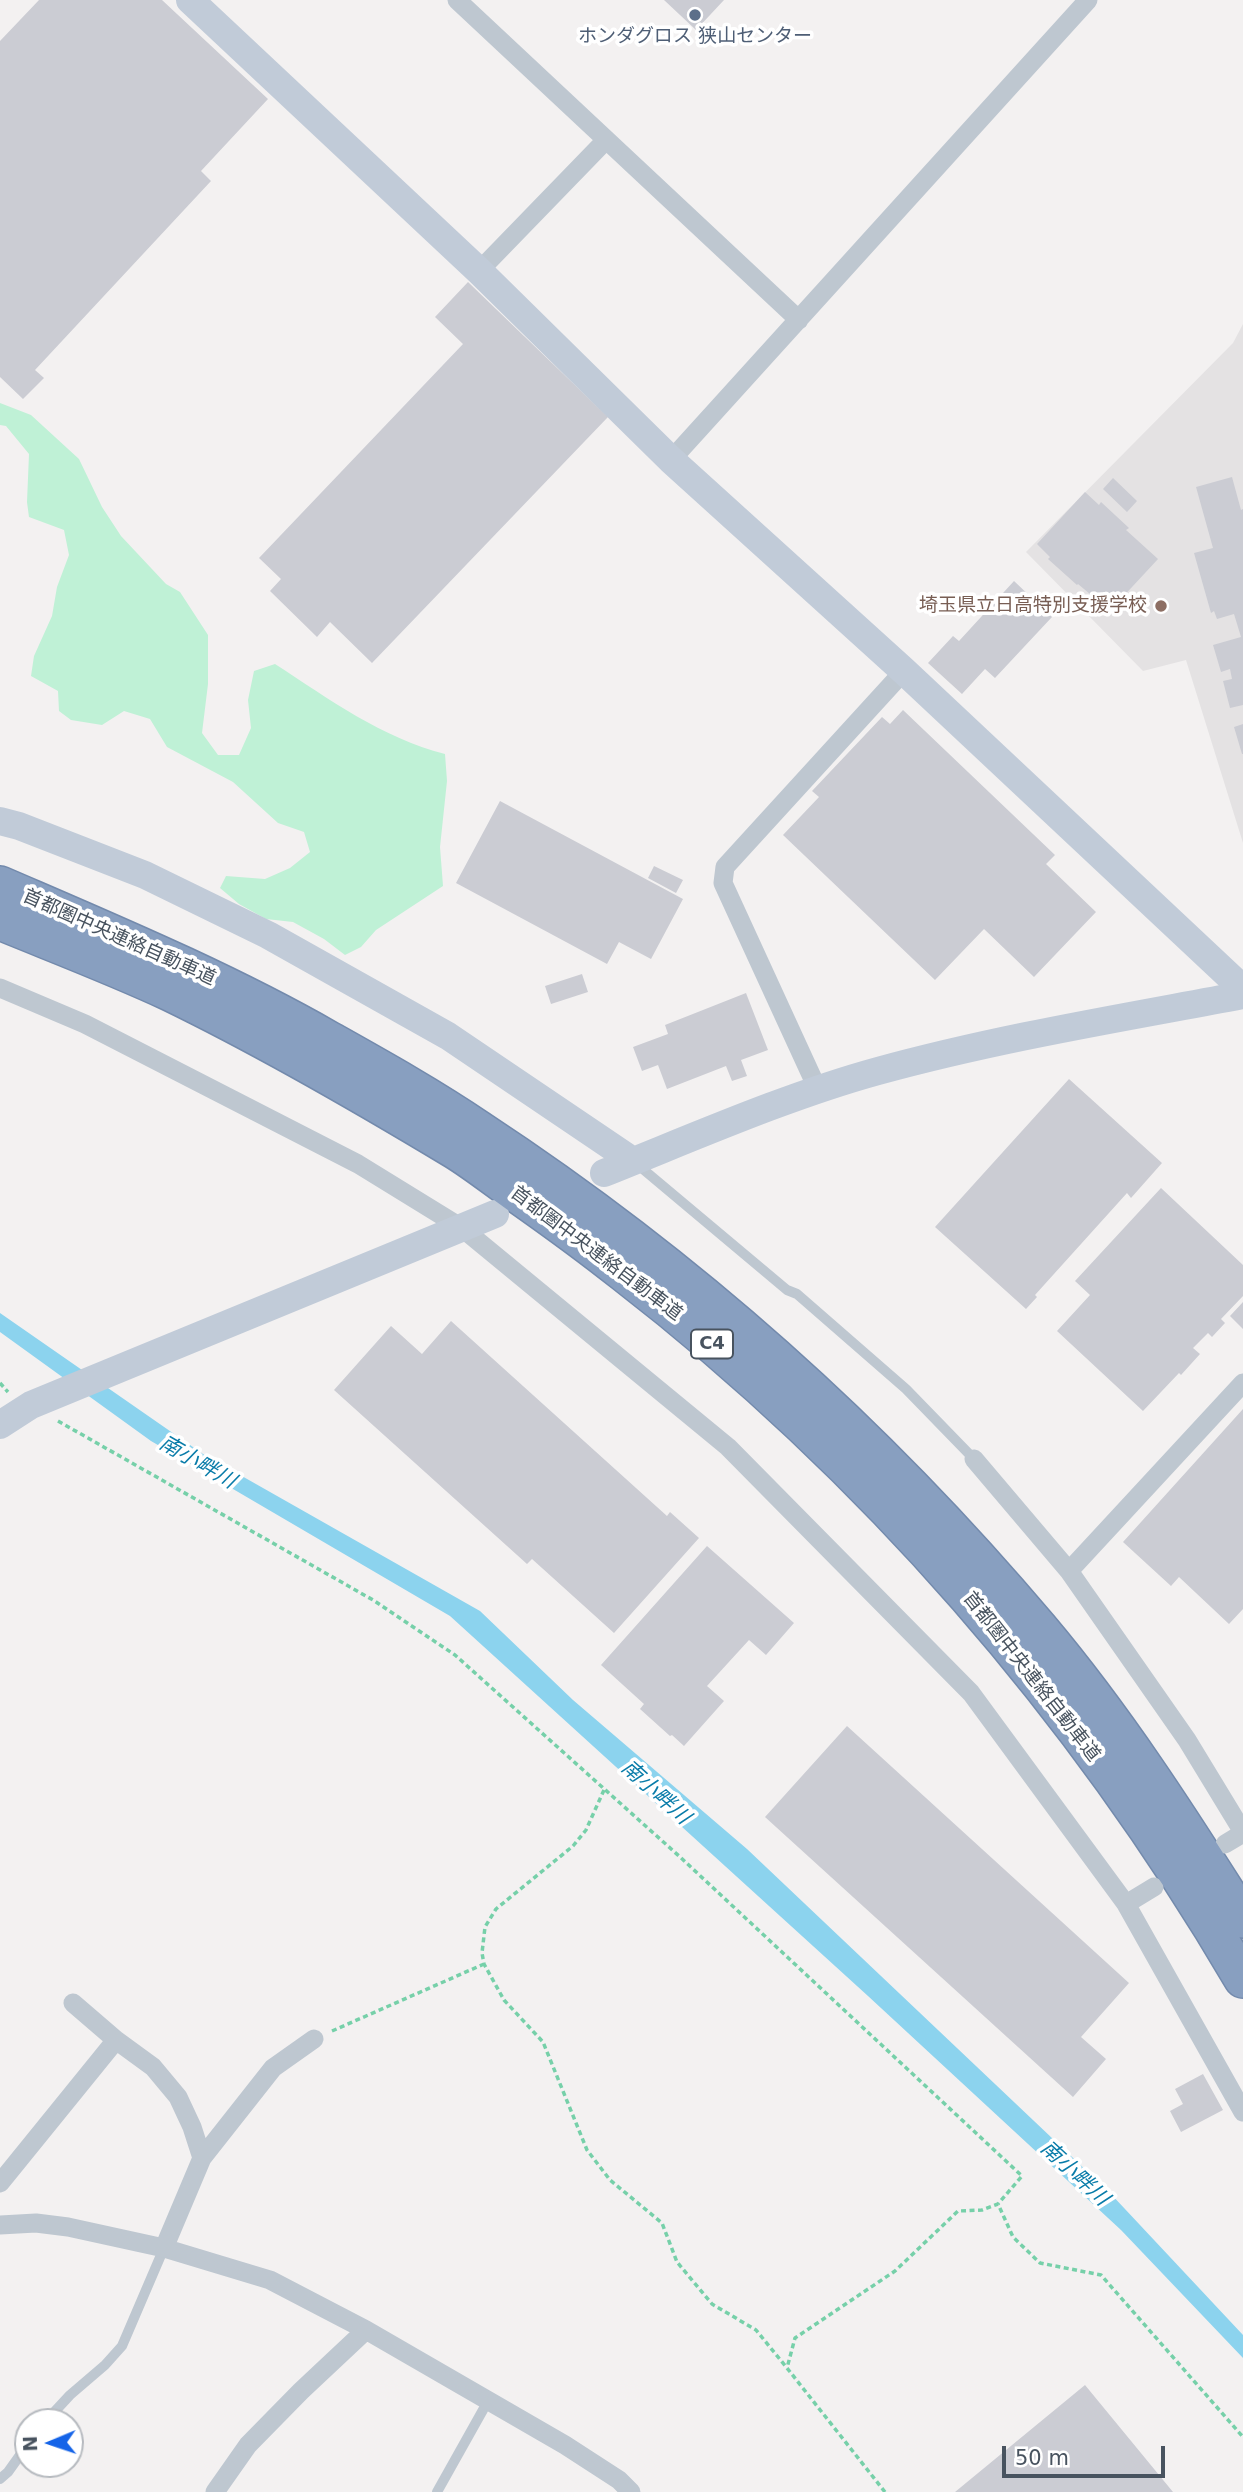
<!DOCTYPE html>
<meta charset="utf-8">
<style>
body{margin:0}
#map{position:relative;width:1243px;height:2492px;overflow:hidden;background:#f3f1f1;font-family:"DejaVu Sans",sans-serif}
canvas{display:block}
.north{position:absolute;left:14px;top:2408px;width:70px;height:70px;box-sizing:border-box;background:#fff;border:2px solid #b6babf;border-radius:50%;rotate:268deg;font-size:19px;font-weight:700;line-height:28px;text-align:center;color:#48535f}
.north::after{content:'';display:block;margin:auto;width:24px;height:32px;background:#1564e8;clip-path:polygon(50% 0,100% 100%,50% 72%,0 100%)}
.scale{position:absolute;left:1002px;top:2446px;width:163px;height:32px;box-sizing:border-box;border:4px solid #48535f;border-top:0;padding-left:9px;font-size:21px;line-height:24px;white-space:nowrap;color:#48535f;-webkit-text-stroke:5px #fff;paint-order:stroke}
</style>
<div id="map">
<canvas width="1243" height="2492"></canvas>
<div class="north">N</div>
<div class="scale">50 m</div>
</div>
<script>
const ctx = document.querySelector('canvas').getContext('2d');
ctx.lineJoin = 'round';
function fill(path, color) {
  ctx.fillStyle = color;
  ctx.fill(path, 'evenodd');
}
function stroke(path, color, width, dash) {
  ctx.strokeStyle = color;
  ctx.lineWidth = width;
  ctx.lineCap = dash ? 'butt' : 'round';
  ctx.setLineDash(dash || []);
  ctx.stroke(path);
}
function write(font, color, halo, rows, align = 'center') {
  ctx.font = font + ' "DejaVu Sans","Noto Sans JP",sans-serif';
  ctx.lineWidth = 7;
  ctx.setLineDash([]);
  ctx.textBaseline = 'middle';
  ctx.strokeStyle = halo;
  ctx.fillStyle = color;
  for (const [text, x, y, turn = 0] of rows) {
    ctx.save();
    ctx.translate(x, y);
    ctx.rotate((+turn || 0) * Math.PI / 180);
    ctx.textAlign = isNaN(turn) ? turn : align;
    if (halo) ctx.strokeText(text, 0, 0);
    ctx.fillText(text, 0, 0);
    ctx.restore();
  }
}
const education = new Path2D(`
 M1243 324V843L1186 660 1143 671 1026 552 1233 343Z`);
const green = new Path2D(`
 M0 403 31 415 79 459 102 507 121 536 166 584 180 592 208 635V684L202 733 218 755H239L251 728 248 700 254 671 275 664C329 699 382 738 445 754L447 781 440 847 443 886 376 930 361 947 345 955 324 939 293 922 266 919 239 904 220 888 226 876 265 879 290 868 310 852 304 832 278 823 233 782 167 747 150 719 124 711 102 725 71 720 59 711 58 691 31 676 34 656 52 616 57 587 69 555 64 530 29 517 27 502 29 454 6 426 0 425Z`);
const water = new Path2D(`
 M0 1313 203 1454 480 1611 573 1700 747 1849 1110 2193 1243 2335V2358L1121 2230 868 1996 450 1616 151 1441 0 1332Z`);
const building = new Path2D(`
 M39 0H162L268 99 201 171 211 181 35 370 44 378 23 399 0 377V41Z
 M664 0H724L696 30Z
 M468 282 608 417 372 663 330 622 317 637 270 591 281 579 259 558 463 344 435 317Z
 M1232 477 1241 510 1243 509V705L1230 708 1223 681 1232 679 1230 669 1221 672 1213 645 1241 637 1234 614 1217 619 1214 611 1211 613 1194 553 1213 548 1196 487Z
 M1113 478 1137 501 1127 512 1103 489Z
 M1085 492 1099 505 1101 502 1129 528 1126 530 1158 559 1106 615 1086 597 1090 594 1078 584 1077 585 1048 559 1050 557 1037 544Z
 M1014 581 1052 617 995 678 985 669 962 694 928 663 953 636 959 641Z
 M903 710 1055 855 1046 864 1096 912 1034 977 984 929 935 980 783 835 819 797 812 791 882 717 890 724Z
 M1243 724V754H1242L1234 727Z
 M500 801 683 899 651 959 619 942 607 964 456 883Z
 M654 866 683 880 676 893 648 878Z
 M582 974 588 992 551 1004 545 986Z
 M746 993 768 1050 741 1060 747 1076 732 1081 726 1066 667 1089 658 1065 642 1071 633 1047 668 1034 665 1025Z
 M1069 1079 1162 1163 1131 1198 1127 1193 1035 1295 1037 1297 1026 1309 935 1227Z
 M1161 1188 1243 1265V1296L1221 1319 1225 1323 1212 1337 1208 1333 1193 1348 1200 1354 1181 1375 1179 1373 1143 1411 1057 1331 1090 1295 1075 1281Z
 M1243 1302V1329L1230 1316Z
 M451 1321 667 1516 670 1512 699 1538 614 1633 532 1559 527 1564 334 1390 391 1326 422 1354Z
 M1243 1409V1609L1229 1624 1179 1577 1171 1586 1123 1542Z
 M707 1546 794 1623 766 1655 749 1640 707 1686 724 1701 684 1746 672 1735 670 1736 640 1709 644 1704 601 1665Z
 M847 1726 1129 1983 1081 2037 1106 2059 1073 2097 765 1817Z
 M1203 2074 1223 2110 1181 2132 1170 2111 1183 2104 1175 2089Z
 M1085 2385 1173 2492H955Z`);
const path = new Path2D(`
 M0 1383 8 1392
 M58 1421 373 1600 455 1655 679 1856 1022 2176 998 2204
 M604 1790 586 1830 573 1846 496 1909 485 1927 482 1953 484 1964 504 2000 543 2042 587 2150 610 2180 662 2223 677 2262 712 2304 756 2330 787 2368
 M332 2031 484 1964
 M885 2492 787 2368 795 2338 895 2271 958 2211 982 2210 998 2204 1013 2237 1040 2263 1101 2275 1243 2437`);
const lane = new Path2D(`
 M638 1165 787 1290 797 1294 906 1389 974 1459
 M45 2422 70 2395 105 2365 122 2346 164 2248
 M0 2479 8 2472 28 2444
 M437 2492 488 2401`);
const street = new Path2D(`
 M457 0 799 320
 M479 271 606 140
 M671 460 1088 0
 M0 988 85 1024 358 1164 462 1228 728 1447 971 1693 1126 1904 1243 2112
 M818 1090 723 883 725 867 904 671
 M974 1459 1069 1571 1187 1740 1243 1832
 M1069 1571 1243 1383
 M1225 1844 1243 1833
 M1126 1904 1154 1887
 M73 2003 116 2040 153 2067 178 2097 192 2127 202 2158
 M0 2183 116 2040
 M0 2225 36 2223 68 2227 164 2248 270 2280 366 2330 565 2445 619 2480 631 2492
 M164 2248 202 2158 273 2068 314 2039
 M215 2492 248 2445 301 2391 366 2330`);
const secondary = new Path2D(`
 M190 0 479 271 671 460 904 671 1243 989
 M0 821 19 826 145 875 268 935 448 1036 633 1161
 M604 1173C692 1138 787 1096 878 1071 998 1038 1121 1018 1243 995
 M0 1425 31 1405 495 1214`);
const highway = new Path2D(`
 M0 885C111 933 224 980 329 1040 379 1068 431 1097 478 1129 688 1267 877 1436 1039 1628 1115 1718 1180 1819 1243 1919
 M0 921C56 944 114 966 170 992 267 1039 362 1094 455 1150 476 1163 496 1179 516 1193 553 1219 589 1245 624 1273 874 1466 1083 1707 1243 1979`);
const markers = [
 [695,15,7,"#5c6f8a"],
 [1161,606,7,"#8d6e63"]
];
const shields = [
 [712,1344,42]
];
const shieldNames = [
 ["C4",712,1344]
];
const serviceNames = [
 ["ホンダグロス 狭山センター",695,37]
];
const educationNames = [
 ["埼玉県立日高特別支援学校",1147,606]
];
const streetNames = [
 ["首都圏中央連絡自動車道",119,938,24],
 ["首都圏中央連絡自動車道",596,1254,37],
 ["首都圏中央連絡自動車道",1031,1677,52]
];
const waterNames = [
 ["南小畔川",197,1463,30],
 ["南小畔川",655,1793,42],
 ["南小畔川",1074,2174,43]
];
fill(education, '#e4e2e3');
fill(green, '#bff1d6');
fill(water, '#8cd3ee');
fill(building, '#cbccd3');
stroke(highway, '#738aac', 40);
stroke(path, '#76d0a9', 3.5, [5, 3.5]);
stroke(lane, '#bec7d0', 10);
stroke(street, '#bec7d0', 19);
stroke(secondary, '#c1cbd8', 28);
stroke(highway, '#889fc0', 37);
for (const [x, y, r, color] of markers) {
  const dot = new Path2D();
  dot.arc(x, y, r, 0, 2 * Math.PI);
  ctx.fillStyle = color;
  ctx.fill(dot);
  stroke(dot, '#fff', 2.5);
}
for (const [x, y, w] of shields) {
  const box = new Path2D();
  box.roundRect(x - w / 2, y - 14.5, w, 29, 5);
  ctx.fillStyle = '#fff';
  ctx.fill(box);
  stroke(box, '#48535f', 2);
}
write('bold 18px', '#48535f', null, shieldNames);
write('19px', '#4e5e75', '#fff', serviceNames);
write('19px', '#785e54', '#fff', educationNames, 'right');
write('19px', '#48535f', '#fff', streetNames);
write('italic 21px', '#097ca9', '#fff', waterNames);
</script>
